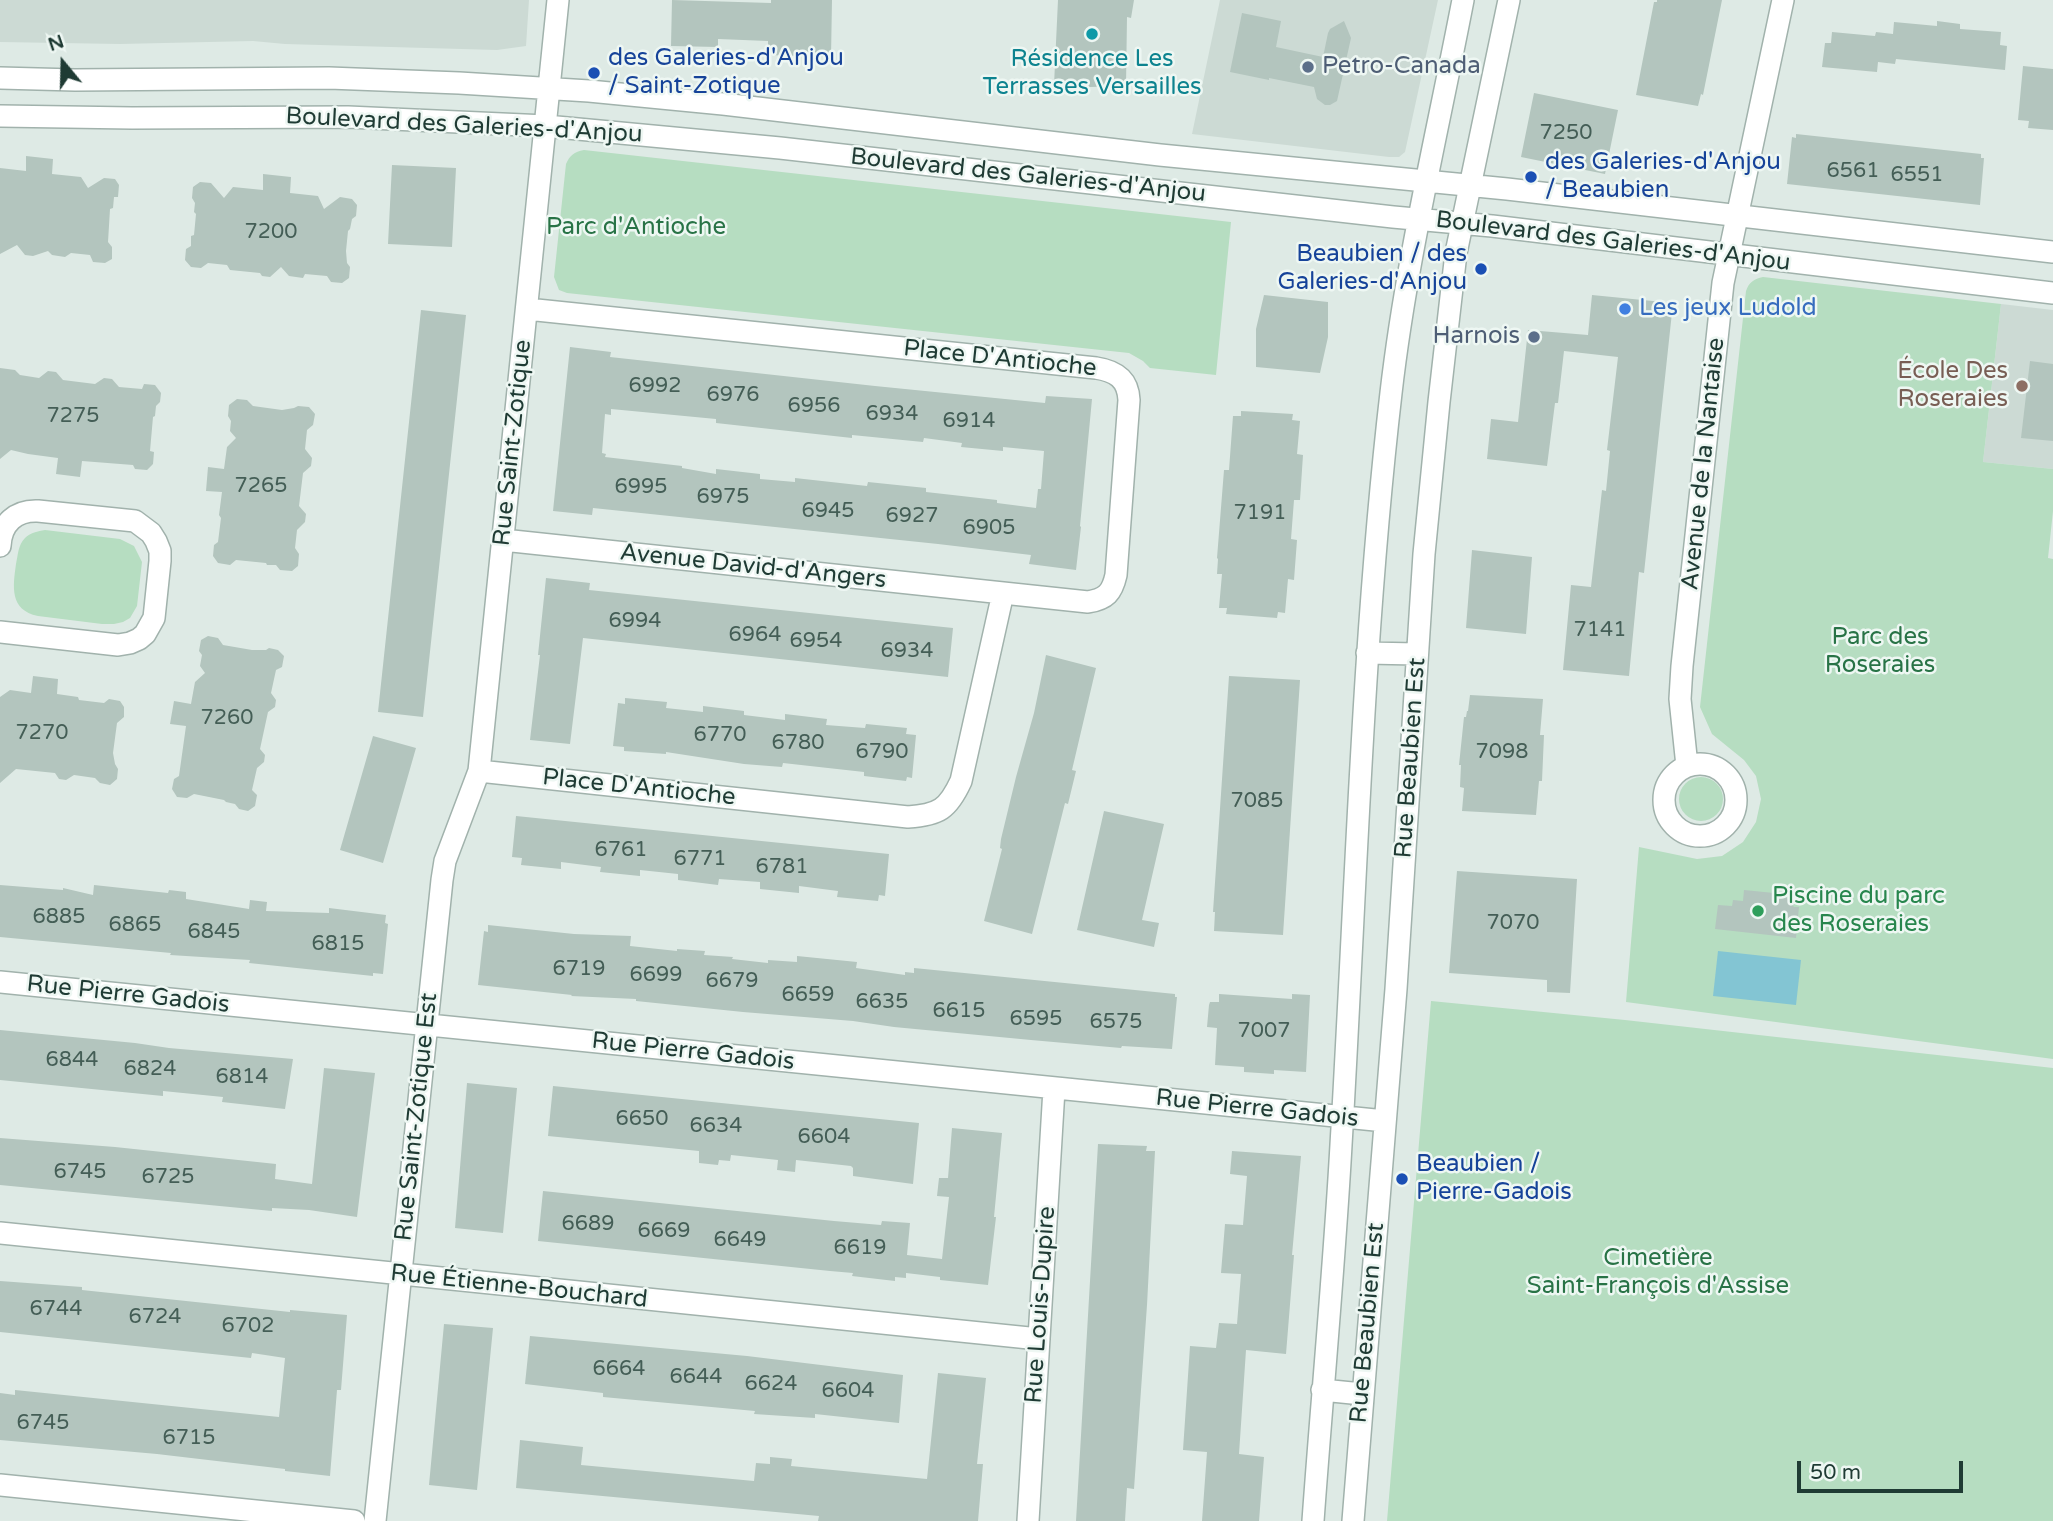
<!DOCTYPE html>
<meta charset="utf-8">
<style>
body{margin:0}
#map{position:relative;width:2053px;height:1521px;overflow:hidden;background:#deeae5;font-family:"Varela Round",sans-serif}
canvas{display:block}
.north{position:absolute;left:28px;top:28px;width:70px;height:70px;-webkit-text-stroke:5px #eef7f3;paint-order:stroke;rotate:341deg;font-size:19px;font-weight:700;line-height:28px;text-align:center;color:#1f3b34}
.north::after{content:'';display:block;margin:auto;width:24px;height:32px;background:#1f3b34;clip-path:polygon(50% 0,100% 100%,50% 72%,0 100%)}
.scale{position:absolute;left:1797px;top:1461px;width:166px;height:32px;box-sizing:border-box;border:4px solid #1f3b34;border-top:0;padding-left:9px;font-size:21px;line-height:24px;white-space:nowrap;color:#1f3b34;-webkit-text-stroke:5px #eef7f3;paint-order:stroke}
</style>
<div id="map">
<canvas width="2053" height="1521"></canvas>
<div class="north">N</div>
<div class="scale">50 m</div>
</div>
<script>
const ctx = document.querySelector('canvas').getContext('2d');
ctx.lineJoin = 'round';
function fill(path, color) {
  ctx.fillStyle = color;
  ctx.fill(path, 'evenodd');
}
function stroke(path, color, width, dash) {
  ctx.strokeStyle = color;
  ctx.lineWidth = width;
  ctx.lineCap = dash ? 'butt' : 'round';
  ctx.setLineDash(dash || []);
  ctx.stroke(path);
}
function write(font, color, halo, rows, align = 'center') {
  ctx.font = font + ' "Varela Round",sans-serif';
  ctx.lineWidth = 5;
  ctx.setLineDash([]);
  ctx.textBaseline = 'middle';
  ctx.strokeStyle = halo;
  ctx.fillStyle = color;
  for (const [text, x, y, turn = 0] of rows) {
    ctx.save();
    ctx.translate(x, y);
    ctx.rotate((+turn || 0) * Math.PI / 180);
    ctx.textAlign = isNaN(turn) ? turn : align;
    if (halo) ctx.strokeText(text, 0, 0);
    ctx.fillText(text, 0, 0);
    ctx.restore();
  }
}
const built = new Path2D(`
 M0 0H529L526 46 497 50 285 44 253 41 120 44 0 42Z
 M1220 0H1438L1405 152 1399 157H1389L1192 134Z
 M2001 304 2053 310V469L1983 462Z`);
const green = new Path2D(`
 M584 150 1231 222 1216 375 1150 368 1143 361 1129 353 567 293 559 290 554 277 566 164C570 155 574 152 584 150Z
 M1763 277 2001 304 1983 462 2053 469V511L2048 558 2053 559V1059L1626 1002 1639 847 1697 859 1722 856 1743 842 1756 822 1761 799 1756 776 1744 760 1712 734 1700 707 1746 291C1749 282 1754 279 1763 277Z
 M45 530 120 539 134 546 142 562 137 606 130 618 123 622 114 624H102L38 616C9 610 13 586 16 564 18 555 18 545 25 538 30 533 38 531 45 530Z
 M1679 799a22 22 0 1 1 44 0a22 22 0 1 1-44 0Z
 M1431 1001 1625 1020 2053 1068V1521H1387Z`);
const water = new Path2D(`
 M1718 951 1801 960 1796 1005 1713 996Z`);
const building = new Path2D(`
 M672 0 771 3V0H832L831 57 768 55V41L718 39V47L671 46Z
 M1058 0H1134L1131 18 1127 17 1126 86 1090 87 1054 85Z
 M1657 0H1722L1703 95 1701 94 1698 106 1636 95 1654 2H1657Z
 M1242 13 1281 21 1276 47 1323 57 1328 33 1330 29 1344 21 1351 38 1337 101 1330 105H1325L1317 99 1314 87 1269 78V80L1230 72Z
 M1937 21 1960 24V29L2001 32 2000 45 2007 46 2005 70 1896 59 1895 64 1878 62 1877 72 1822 67 1825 43H1831L1832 32 1875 36 1876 32 1893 34 1894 22 1937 26Z
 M2023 66 2053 69V130L2028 128 2029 121 2018 120Z
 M1534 93 1618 110 1605 174 1521 157Z
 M1796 134 1981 154V158H1984L1980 205 1787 184 1792 137 1796 138Z
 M26 156 53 159 52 174 81 177 88 188 104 178 115 179 119 185 118 197H114L113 208 110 209 108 242 112 247V259L105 263 93 262 90 255 71 253 65 257 52 255 48 251 33 256 25 255 17 245 0 254V168L26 171Z
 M392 165 456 168 452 247 388 244Z
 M263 174 291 177 290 193 318 196 324 209 340 197 352 199 357 205 356 216 352 219 350 229 348 231 346 251 347 263 350 267 349 278 342 283 331 282 327 276 305 274 303 278 289 276 281 267 270 277 262 276 260 273 230 270 227 265 208 263 201 268 191 267 185 260 186 249 191 246V236L194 235 196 214 194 212 195 203 192 198 193 187 200 182 211 183 224 198 233 187 263 190Z
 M1264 295 1328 302V337L1320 373 1256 367V329Z
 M1592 295 1673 303 1644 573 1639 572 1629 676 1563 670 1571 585 1591 587 1602 490 1606 491 1610 451 1607 450 1618 357 1564 351 1558 403H1555L1547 466 1487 459 1491 419 1518 422 1528 330 1588 335Z
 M421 310 466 315 423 717 378 712Z
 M570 347 611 352 610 357 875 386 1045 403 1046 396 1092 399 1080 526 1081 527 1076 570 1029 564 1031 555 938 544 593 508 592 515 553 511ZM611 409 716 419V423L852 438V435L923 442 924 438 962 443 961 447 1003 451V447L1044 451 1041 489H1038L1036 508 997 503V500L926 492V488L868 482 867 486 795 478V482L760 479V474L716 469V474L682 468V466L605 457 606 454 602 453 605 414 611 415Z
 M2030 361 2053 364V441L2021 438Z
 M0 368 15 370 20 375 39 378 48 371 56 372 63 380 95 384 104 378 112 379 119 387 142 389 144 384 155 385 161 393 160 402 156 406 155 416 153 417 150 451 154 452 153 464 147 470 135 469 133 465 82 461 80 477 56 474 58 458 28 454 11 450 0 459Z
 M237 399 247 400 253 406 282 410 294 408 298 406 309 407 315 414 313 425 307 430 305 449 312 458 311 466 303 473 299 506 306 514 305 522 297 530 295 548 299 554 298 566 292 571 280 570 276 565H267L266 563 236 560 230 565 218 563 213 556 214 545 218 542 221 518 219 515 222 492 206 491 208 467 224 469 227 447 236 438 230 431 231 421 228 416 229 405Z
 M1241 411 1293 414 1292 420 1300 421 1297 454 1303 455 1300 500H1294L1291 539 1297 540 1294 580 1288 579 1285 613 1278 612 1277 618 1226 614 1227 608H1219L1222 574H1217L1218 559 1217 558 1224 470H1229L1233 416H1241Z
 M1472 550 1532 557 1526 634 1466 628Z
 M546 578 590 583 589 590 953 628 948 677 583 638 570 744 530 740 540 655H538Z
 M208 636 218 638 223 645 252 650H266L269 648 278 650 284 656 282 667 276 670 271 693 276 700 275 707 268 712 260 749 265 755 264 762 257 768 252 790 257 795 255 806 248 811 239 809 235 804 226 802 224 800 194 794 187 798 177 797 172 789 174 779 179 776 186 726 170 724 174 701 191 704 195 682 205 673 200 666 202 655 199 651 201 640Z
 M1046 655 1096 668 1072 770 1076 771 1068 804 1065 803 1032 934 984 921 1002 849 1000 848 1001 839 1016 777 1034 713Z
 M33 676 58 679 57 694 78 697 79 700 104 703 109 699 120 701 124 707V717L117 723 113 753 115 764 118 769 117 779 110 785 100 783 95 778 74 775 66 780 59 779 55 773 16 769 0 783V697L10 690 31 693Z
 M1229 676 1300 680 1283 935 1214 931 1215 912H1213Z
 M1470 695 1543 699 1540 735H1544L1542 781H1539L1536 815 1462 811 1464 788 1460 787 1461 765H1459L1464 717H1466L1467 711H1468Z
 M625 698 667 702 666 708 703 712V706L744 711V715L785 720V714L827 719 826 725 865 728 866 724 907 728 906 734 916 735 912 778 907 777 906 781 864 776V772L783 763 782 767 744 764 666 752V754L624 751V747L613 746 618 703 625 704Z
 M373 736 416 748 383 863 340 850Z
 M1104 811 1164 824 1142 920 1159 923 1154 947 1077 930Z
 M516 816 889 854 885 896 879 895 878 901 837 897 838 891 799 886V893L760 889V882L719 879 718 885 678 880V874L640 870V876L600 872 601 867 561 862V869L521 865 522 858 512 857Z
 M1457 871 1577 879 1570 993 1547 992V980L1449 973Z
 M0 885 63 890V888L93 895 94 885 168 893 169 890 186 892V899L249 909 250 900 267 902 266 911 329 913V908L386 915 385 923 388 924 383 974 373 973V976L249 963 250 960 170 955 171 953 0 937Z
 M1744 890 1784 894 1794 907H1799L1796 938 1715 929 1718 905 1732 906 1733 900 1743 901Z
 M488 925 574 934 631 936 630 946 677 951V949L705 951 704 955 733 957 732 959 768 963V960L797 962V956L857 962 856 968 905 975V972L914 973V968L1175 994V997H1177L1172 1049 1122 1046 1121 1048 1031 1040 894 1027 853 1021 743 1012 636 1001V999L571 996 572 995 478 985 484 931 488 932Z
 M1219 994 1292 999V994L1310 995 1306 1072 1274 1070V1074L1244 1072V1067L1215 1065 1217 1028 1207 1027 1209 1005 1210 1002H1219Z
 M0 1030 135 1043 169 1048 293 1059 285 1109 222 1102 223 1097 163 1091V1096L0 1080Z
 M324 1068 375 1073 357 1217 309 1210 272 1208V1211L0 1185V1138L115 1147 276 1164 275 1179 312 1184Z
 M467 1083 517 1088 503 1233 455 1228Z
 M553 1086 919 1123 913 1184 853 1176V1168L851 1166 796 1160 795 1172 777 1170 778 1160 731 1155 730 1161 719 1160 718 1165 699 1163V1151L548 1136Z
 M952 1128 1002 1133 994 1217H996L988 1285 940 1280V1277L906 1273V1278L895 1277V1281L852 1276 853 1273 830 1271 538 1241 543 1191 834 1221 881 1225 882 1221 910 1223 907 1255 942 1259 949 1197 937 1196 939 1178H948Z
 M1098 1144 1147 1146 1146 1151H1155L1147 1305 1134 1489 1127 1488 1125 1521H1076Z
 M1232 1151 1301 1156 1292 1255H1294L1286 1354 1246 1350 1239 1454 1264 1457 1259 1521H1202L1207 1452 1183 1450 1190 1346 1216 1348 1219 1323 1237 1324 1241 1274 1221 1273 1225 1224 1243 1225 1247 1176 1230 1174Z
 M0 1281 82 1287V1290L290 1312V1310L347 1315 341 1390H337L330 1476 285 1471V1469L157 1454 0 1440V1393L15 1395V1390L279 1417 285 1358 252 1353 251 1358 0 1332Z
 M444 1324 493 1328 477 1490 429 1485Z
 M530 1336 747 1356 903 1375 899 1423 815 1414V1418L754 1414 755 1411 603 1397V1393L525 1384Z
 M938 1373 986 1378 977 1464H983L978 1521H818L819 1516 516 1488 520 1440 583 1447 581 1465 754 1481 756 1463 770 1464V1457L792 1459 791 1466 927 1479Z`);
const minor = new Path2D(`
 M0 78 75 80 329 78 459 83 589 91 723 104 1160 155 1507 189 2053 252
 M0 116 132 118 348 117 546 126 780 148 1393 217 1492 226 2053 293
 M503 540 1088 602C1106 599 1112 593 1116 575L1129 400C1128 379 1116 371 1096 368L527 309
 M0 546C1 523 16 510 38 511L135 521 151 533 156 541 160 551V561L154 618 145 634 139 639 130 643 118 645 0 632
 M1367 653 1417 654
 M1664 800a36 36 0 1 1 72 0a36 36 0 1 1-72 0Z
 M1687 766 1680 699 1682 666 1723 283 1783 0
 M479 771 908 817C939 815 948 809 961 781L1003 593
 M0 982 1385 1121
 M0 1233 1039 1339
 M1322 1390 1362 1394
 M0 1485 354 1521
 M375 1521 442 880 445 861 479 771 558 0
 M1028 1521 1054 1089
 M1313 1521C1322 1396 1334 1271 1341 1145 1356 894 1362 643 1391 393 1406 262 1438 130 1463 0
 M1353 1521 1396 989 1424 554 1439 402 1456 253 1509 0`);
const markers = [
 [1092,34,7,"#0f9aa8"],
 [1308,67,7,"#5c6f8a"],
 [594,73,7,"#1a4fb4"],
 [1531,177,7,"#1a4fb4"],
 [1481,269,7,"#1a4fb4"],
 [1625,309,7,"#3f7fe0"],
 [1534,337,7,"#5c6f8a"],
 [2022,386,7,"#8d6e63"],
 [1758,911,7,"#2e9e5b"],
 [1402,1179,7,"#1a4fb4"]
];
const numberNames = [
 ["7250",1566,133],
 ["6561",1853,171],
 ["6551",1917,175],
 ["7200",271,232],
 ["6992",655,386],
 ["6976",733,395],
 ["6956",814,406],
 ["6934",892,414],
 ["7275",73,416],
 ["6914",969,421],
 ["7265",261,486],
 ["6995",641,487],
 ["6975",723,497],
 ["6945",828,511],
 ["7191",1260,513],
 ["6927",912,516],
 ["6905",989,528],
 ["6994",635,621],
 ["7141",1600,630],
 ["6964",755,635],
 ["6954",816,641],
 ["6934",907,651],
 ["7260",227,718],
 ["7270",42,733],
 ["6770",720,735],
 ["6780",798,743],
 ["6790",882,752],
 ["7098",1502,752],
 ["7085",1257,801],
 ["6761",621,850],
 ["6771",700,859],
 ["6781",782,867],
 ["6885",59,917],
 ["7070",1513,923],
 ["6865",135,925],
 ["6845",214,932],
 ["6815",338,944],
 ["6719",579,969],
 ["6699",656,975],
 ["6679",732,981],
 ["6659",808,995],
 ["6635",882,1002],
 ["6615",959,1011],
 ["6595",1036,1019],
 ["6575",1116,1022],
 ["7007",1264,1031],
 ["6844",72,1060],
 ["6824",150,1069],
 ["6814",242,1077],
 ["6650",642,1119],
 ["6634",716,1126],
 ["6604",824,1137],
 ["6745",80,1172],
 ["6725",168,1177],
 ["6689",588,1224],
 ["6669",664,1231],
 ["6649",740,1240],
 ["6619",860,1248],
 ["6744",56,1309],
 ["6724",155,1317],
 ["6702",248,1326],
 ["6664",619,1369],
 ["6644",696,1377],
 ["6624",771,1384],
 ["6604",848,1391],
 ["6745",43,1423],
 ["6715",189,1438]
];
const transitNames = [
 ["des Galeries-d'Anjou",608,59],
 ["/ Saint-Zotique",608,87],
 ["des Galeries-d'Anjou",1545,163],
 ["/ Beaubien",1545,191],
 ["Beaubien / des",1467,255,"right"],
 ["Galeries-d'Anjou",1467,283,"right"],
 ["Beaubien /",1416,1165],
 ["Pierre-Gadois",1416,1193]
];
const cultureNames = [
 ["Résidence Les",1092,60],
 ["Terrasses Versailles",1092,88]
];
const serviceNames = [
 ["Petro-Canada",1322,67],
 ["Harnois",1520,337,"right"]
];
const streetNames = [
 ["Boulevard des Galeries-d'Anjou",464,126,3],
 ["Boulevard des Galeries-d'Anjou",1028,176,6],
 ["Boulevard des Galeries-d'Anjou",1613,242,7],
 ["Place D'Antioche",1000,359,6],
 ["Rue Saint-Zotique",513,443,-84],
 ["Avenue de la Nantaise",1704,464,-84],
 ["Avenue David-d'Angers",753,567,6],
 ["Rue Beaubien Est",1411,758,-86],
 ["Place D'Antioche",639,788,6],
 ["Rue Pierre Gadois",128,995,6],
 ["Rue Pierre Gadois",693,1052,6],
 ["Rue Pierre Gadois",1257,1109,6],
 ["Rue Saint-Zotique Est",417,1117,-84],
 ["Rue Étienne-Bouchard",519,1287,6],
 ["Rue Louis-Dupire",1041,1305,-86],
 ["Rue Beaubien Est",1368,1323,-85]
];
const parkNames = [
 ["Parc d'Antioche",636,228],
 ["Parc des",1880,638],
 ["Roseraies",1880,666],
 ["Cimetière",1658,1259],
 ["Saint-François d'Assise",1658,1287]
];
const shopNames = [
 ["Les jeux Ludold",1639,309]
];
const educationNames = [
 ["École Des",2008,372],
 ["Roseraies",2008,400]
];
const leisureNames = [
 ["Piscine du parc",1772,897],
 ["des Roseraies",1772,925]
];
fill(built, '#ccdad4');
fill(green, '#b6ddc1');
fill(water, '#83c5d3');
fill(building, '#b3c5be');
stroke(minor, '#a1b2ac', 24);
stroke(minor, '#fff', 21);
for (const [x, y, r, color] of markers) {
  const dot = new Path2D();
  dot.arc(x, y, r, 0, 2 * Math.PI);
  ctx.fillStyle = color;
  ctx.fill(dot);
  stroke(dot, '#eef7f3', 2.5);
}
write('21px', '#445e56', null, numberNames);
write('24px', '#164399', '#eef7f3', transitNames, 'left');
write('24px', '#0d838f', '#eef7f3', cultureNames);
write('24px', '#4e5e75', '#eef7f3', serviceNames, 'left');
write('24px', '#1f3b34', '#eef7f3', streetNames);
write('24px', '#287346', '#eef7f3', parkNames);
write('24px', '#366cbe', '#eef7f3', shopNames, 'left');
write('24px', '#785e54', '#eef7f3', educationNames, 'right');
write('24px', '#27864d', '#eef7f3', leisureNames, 'left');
</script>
